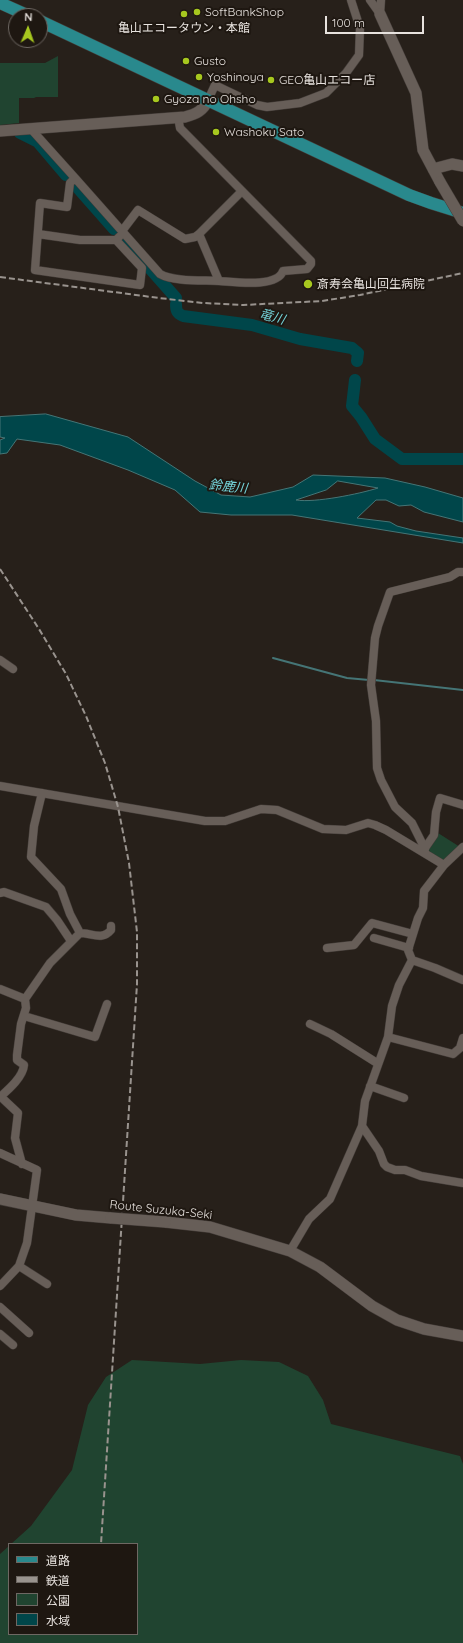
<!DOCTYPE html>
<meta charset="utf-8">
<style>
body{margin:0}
#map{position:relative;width:463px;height:1643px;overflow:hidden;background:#27201a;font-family:Quicksand,"Noto Sans JP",sans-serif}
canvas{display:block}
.legend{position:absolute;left:8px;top:1543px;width:130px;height:92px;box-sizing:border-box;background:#1e1711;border:1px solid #6e6863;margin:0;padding:5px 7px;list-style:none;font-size:12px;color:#e7e2de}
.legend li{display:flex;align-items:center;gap:8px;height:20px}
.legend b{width:20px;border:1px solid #6e6863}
.north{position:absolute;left:8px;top:8px;width:40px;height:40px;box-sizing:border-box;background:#1e1711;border:1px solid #6e6863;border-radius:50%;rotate:2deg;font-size:11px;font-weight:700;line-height:16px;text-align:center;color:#e7e2de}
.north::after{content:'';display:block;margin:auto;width:14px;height:18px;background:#a7c81f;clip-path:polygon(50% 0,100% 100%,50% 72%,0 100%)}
.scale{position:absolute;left:325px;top:16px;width:99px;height:18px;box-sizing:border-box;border:2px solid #e7e2de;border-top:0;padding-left:5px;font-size:12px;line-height:14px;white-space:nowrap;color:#e7e2de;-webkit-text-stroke:3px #1e1711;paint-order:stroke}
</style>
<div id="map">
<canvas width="463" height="1643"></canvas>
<ul class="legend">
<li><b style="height:5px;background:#29898d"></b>道路</li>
<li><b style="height:5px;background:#99938e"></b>鉄道</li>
<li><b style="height:11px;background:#204430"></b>公園</li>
<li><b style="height:11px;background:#00464a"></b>水域</li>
</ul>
<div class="north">N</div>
<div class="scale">100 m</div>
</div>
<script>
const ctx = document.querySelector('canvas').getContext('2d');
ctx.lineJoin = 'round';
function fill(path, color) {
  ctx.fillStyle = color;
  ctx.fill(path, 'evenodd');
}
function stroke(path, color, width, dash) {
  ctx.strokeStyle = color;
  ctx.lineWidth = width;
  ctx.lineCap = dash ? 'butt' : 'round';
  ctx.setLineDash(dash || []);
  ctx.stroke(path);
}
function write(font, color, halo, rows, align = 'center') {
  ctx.font = font + ' Quicksand,"Noto Sans JP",sans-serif';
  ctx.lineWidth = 4;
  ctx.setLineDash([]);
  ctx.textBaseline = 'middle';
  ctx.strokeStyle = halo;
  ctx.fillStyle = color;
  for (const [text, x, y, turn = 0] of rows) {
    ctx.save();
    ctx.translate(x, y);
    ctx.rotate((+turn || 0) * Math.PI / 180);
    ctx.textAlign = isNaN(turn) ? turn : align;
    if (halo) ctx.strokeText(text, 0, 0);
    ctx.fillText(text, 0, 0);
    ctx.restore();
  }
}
const green = new Path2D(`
 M58 56V97H36L34 98H19V123L0 125V63H45Z
 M438 833 460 847 443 860 431 853 428 849Z
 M132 1360 200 1364 241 1360 279 1362 308 1376 323 1400 331 1424 460 1456 463 1464V1643H0V1554L9 1546V1634H137V1544H11L31 1526 72 1470 88 1405 106 1377Z`);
const water = new Path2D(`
 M46 414 128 437 195 481 221 495 250 497 293 487 313 475 385 478 425 487 463 498V522L424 512 411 505 399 506 386 500H376L357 518 390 522 397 526 416 531 463 538V543L292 515H231L200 512 175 490 128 470 60 445 17 439 7 453 0 454V440L5 438 0 437V417ZM338 481 378 488C359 494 315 503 296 500L326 490Z`);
const stream = new Path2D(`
 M273 658 347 678 369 680
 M374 680 463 690`);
const river = new Path2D(`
 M20 133 38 142 66 175
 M77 187 114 229
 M123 238 176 298
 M176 304C176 311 177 313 183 316L252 325 300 339 352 348 358 353 357 361
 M355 380 352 406 361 417 375 439 402 459H463`);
const street = new Path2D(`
 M370 0 380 14
 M380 14 381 0
 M208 100 215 85 257 105 267 107 300 103 326 93 346 73 359 55 360 28 351 0
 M178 117 180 128 311 261V264L307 269 283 271C277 288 235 282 219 281
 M31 129 75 178 70 183 67 207 40 203 35 270 140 285 142 268 116 240
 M75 178 160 274C174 282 203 280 219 281L199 234 242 191
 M122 231 138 210 185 239 195 237 199 234
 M38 234 80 240H116L119 237
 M0 660 13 669
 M0 786 205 821H225L261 809 277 810 323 829 346 830 368 823 375 825 386 830 444 865
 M425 849 412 823 395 807 381 780 377 768 376 721 371 685 375 638 378 626 390 592 450 577 458 572H463
 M423 851 434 835 436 812 440 798 463 805
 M0 893 4 892 46 907 57 920 71 941
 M80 933C91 933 102 941 111 930V926
 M374 938 409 948
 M327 948 354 945 372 923 413 934
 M412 960 435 968 463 980
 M0 989 25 999
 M24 1016 95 1037 107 1004
 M310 1024 331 1034 377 1063
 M388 1037 453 1054 460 1048 463 1038
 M370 1086 404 1098
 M0 1096 18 1113 15 1138 22 1164
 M0 1097C9 1089 23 1077 24 1065L17 1060V1055L21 1024 26 1008 25 999 50 963 80 933 70 914 61 889 31 857 34 826 42 793
 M362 1126 379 1151 384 1164 387 1167 395 1170H405L421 1176 463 1183
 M0 1153 37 1170 27 1243 19 1266 0 1286
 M290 1251 309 1219 330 1199 362 1126 365 1101 388 1037 392 1006 399 985 412 960 408 950 418 918 423 908 424 891 444 865 463 847
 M19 1266 47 1284
 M0 1307 29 1333
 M0 1334 13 1345`);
const secondary = new Path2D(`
 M380 14 416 93 423 150 440 182
 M0 131 185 117C196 114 203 111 208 100
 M433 169 452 164 463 166
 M0 1199 76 1215 111 1218
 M165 1222 210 1227 290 1251 320 1267 372 1306 397 1320 424 1329 463 1336`);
const primary = new Path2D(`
 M0 3 29 16
 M40 21 409 195 431 203 463 213`);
const rail = new Path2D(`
 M0 277 159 298 203 303 243 305 322 301 360 295 463 273
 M0 569 39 629 66 674 86 716 105 763 118 807 129 863 137 932V984L101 1544`);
const secondaryBridge = new Path2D(`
 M440 182 463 221
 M111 1218 165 1222`);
const markers = [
 [197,12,4,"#a7c81f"],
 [184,14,4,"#a7c81f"],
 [186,61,4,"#a7c81f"],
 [199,77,4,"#a7c81f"],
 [271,80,4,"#a7c81f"],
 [156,99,4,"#a7c81f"],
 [216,132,4,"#a7c81f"],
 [308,284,5,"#a7c81f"]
];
const poiNames = [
 ["SoftBankShop",205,12],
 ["亀山エコータウン・本館",184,28,"center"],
 ["Gusto",194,61],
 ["Yoshinoya",207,77],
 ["GEO亀山エコー店",279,80],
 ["Gyoza no Ohsho",164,99],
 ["Washoku Sato",224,132],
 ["斎寿会亀山回生病院",317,284]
];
const streetNames = [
 ["Route Suzuka-Seki",161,1210,6]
];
const waterNames = [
 ["竜川",272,317,16],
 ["鈴鹿川",228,487,6]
];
fill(green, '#204430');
fill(water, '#00464a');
stroke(water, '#457576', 1);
stroke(stream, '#457576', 2);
stroke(river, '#00464a', 12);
stroke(street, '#443d39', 9);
stroke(secondary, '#443d39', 12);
stroke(primary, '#443d39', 13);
stroke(street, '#675e58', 8);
stroke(secondary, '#675e58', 11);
stroke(primary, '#29898d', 12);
stroke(rail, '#99938e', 2, [6, 3]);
stroke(secondaryBridge, '#443d39', 12, []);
stroke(secondaryBridge, '#675e58', 11);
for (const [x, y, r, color] of markers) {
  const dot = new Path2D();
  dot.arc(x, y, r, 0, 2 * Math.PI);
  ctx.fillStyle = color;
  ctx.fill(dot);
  stroke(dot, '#1e1711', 1.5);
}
write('12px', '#e7e2de', '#1e1711', poiNames, 'left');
write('12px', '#e7e2de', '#1e1711', streetNames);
write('italic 13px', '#74d4da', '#1e1711', waterNames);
</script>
